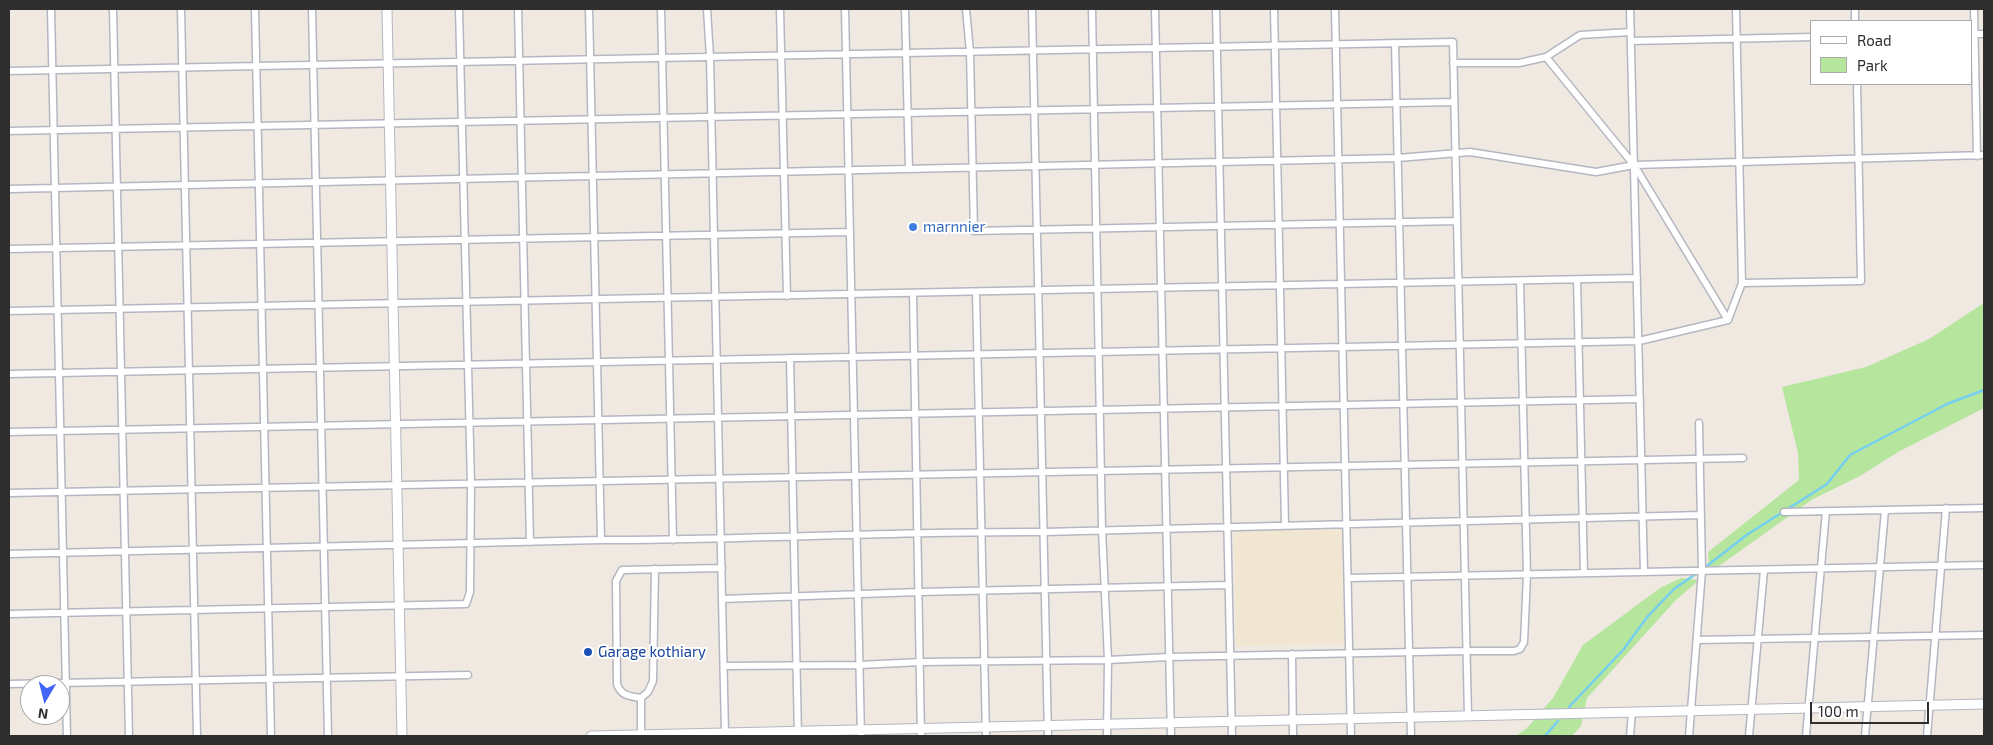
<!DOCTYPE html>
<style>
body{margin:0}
#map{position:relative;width:1993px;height:745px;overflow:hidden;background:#efe9e1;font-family:"Exo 2",sans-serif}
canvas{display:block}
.frame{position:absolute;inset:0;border:10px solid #2e2e2e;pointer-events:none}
.legend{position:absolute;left:1810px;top:20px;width:162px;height:65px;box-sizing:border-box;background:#fff;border:1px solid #ababab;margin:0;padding:6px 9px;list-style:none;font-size:15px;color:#2e2e2e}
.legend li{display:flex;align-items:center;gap:10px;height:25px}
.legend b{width:25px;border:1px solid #ababab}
.north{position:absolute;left:20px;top:675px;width:50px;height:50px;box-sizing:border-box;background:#fff;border:1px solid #ababab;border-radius:50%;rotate:188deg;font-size:14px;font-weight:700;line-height:20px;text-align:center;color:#2e2e2e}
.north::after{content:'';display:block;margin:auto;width:18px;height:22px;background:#4264fb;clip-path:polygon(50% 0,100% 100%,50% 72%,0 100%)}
.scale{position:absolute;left:1810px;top:702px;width:119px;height:22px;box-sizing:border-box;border:2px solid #2e2e2e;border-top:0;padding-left:6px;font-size:15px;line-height:18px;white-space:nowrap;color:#2e2e2e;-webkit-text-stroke:4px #fff;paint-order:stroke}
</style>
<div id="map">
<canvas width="1993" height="745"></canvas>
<div class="frame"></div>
<ul class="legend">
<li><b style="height:6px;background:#fff"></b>Road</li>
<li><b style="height:14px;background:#b6e59e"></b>Park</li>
</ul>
<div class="north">N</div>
<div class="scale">100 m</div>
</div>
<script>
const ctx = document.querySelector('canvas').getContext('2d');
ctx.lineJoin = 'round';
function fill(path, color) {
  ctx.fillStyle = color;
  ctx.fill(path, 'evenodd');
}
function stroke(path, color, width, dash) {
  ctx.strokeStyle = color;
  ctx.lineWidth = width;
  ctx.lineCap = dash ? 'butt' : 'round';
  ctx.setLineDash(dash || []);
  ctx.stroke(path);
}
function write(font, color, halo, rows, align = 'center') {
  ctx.font = font + ' "Exo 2",sans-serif';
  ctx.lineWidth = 4;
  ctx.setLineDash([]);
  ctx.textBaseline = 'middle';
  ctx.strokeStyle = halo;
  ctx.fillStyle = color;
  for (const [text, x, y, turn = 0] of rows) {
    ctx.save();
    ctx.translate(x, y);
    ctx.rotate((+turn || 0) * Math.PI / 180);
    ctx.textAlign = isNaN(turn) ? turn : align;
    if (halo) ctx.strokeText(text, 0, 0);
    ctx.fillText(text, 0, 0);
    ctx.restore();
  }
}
const education = new Path2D(`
 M1342 527 1344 644 1236 646 1234 528Z`);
const green = new Path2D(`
 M1984 303V408L1898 452 1860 476 1813 499 1719 566 1709 570 1708 552 1799 480 1798 453 1782 387 1866 367 1929 339Z
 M1681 578 1699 580 1675 601 1587 698 1581 726 1572 736H1516L1527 728 1553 698 1583 645 1660 588Z`);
const stream = new Path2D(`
 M1703 569 1748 534 1827 484 1850 455 1947 404 1984 390
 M1569 707 1623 650 1648 616 1674 589 1697 573
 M1545 736 1558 721`);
const minor = new Path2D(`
 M51 9 67 736
 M113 9 129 736
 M181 9 197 736
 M255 9 271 736
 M312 9 328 736
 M518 9 530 542
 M589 9 601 540
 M661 9 673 540
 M707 9 710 57 725 733
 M780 9 787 296
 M845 9 861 736
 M905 9 909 169
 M966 9 970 52 974 231 1457 221
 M1032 9 1048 736
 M1092 9 1102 529 1108 660 1107 736
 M1155 9 1171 736
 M1216 9 1232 736
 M1274 9 1285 524
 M1335 9 1351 736
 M1630 9 1644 572
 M1855 9V21
 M1974 9 1977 156
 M1972 34H1984
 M1631 41 1812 37
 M1395 43 1411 736
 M1546 57 1634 165 1728 320
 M1453 63H1519L1546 57 1580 35 1631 32
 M9 71 1453 42 1468 716
 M9 131 1454 102
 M9 189 1398 158 1470 152 1596 172 1634 165 1984 155
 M9 249 850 232
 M1577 280 1584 573
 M1742 283 1861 281 1857 84
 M976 292 986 736
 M913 293 921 736
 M9 311 1637 278
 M790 358 798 736
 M9 374 1639 341 1728 320 1742 283 1736 9
 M9 432 1640 399
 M9 493 1743 458
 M1784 512 1984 508
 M9 554 601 540C749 540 896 531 1044 532L1701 515
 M1348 578 1984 565
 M722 599 919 592 1229 585
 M9 614 466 604 470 592 471 484 459 9
 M1697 640 1984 635
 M1292 654 1293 736
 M724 666 859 665 921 662 1108 660 1169 657 1466 651H1514L1520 649 1524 642 1527 575 1520 281
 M9 684 468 675
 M641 698C629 696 621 696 617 684L616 581 622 570 722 568
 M641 735V698L648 692 653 681 655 569
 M1630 736 1632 712
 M1689 736 1702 571 1699 423
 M1749 736 1764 570
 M1806 736 1826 511
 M1865 736 1885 510
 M1927 736 1946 508`);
const tertiary = new Path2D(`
 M725 733 1984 704`);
const secondary = new Path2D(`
 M387 9 402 736
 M591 736 725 733V736`);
const markers = [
 [913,227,5,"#3f7fe0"],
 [588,652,5,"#1a4fb4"]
];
const shopNames = [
 ["marnnier",923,227]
];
const transitNames = [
 ["Garage kothiary",598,652]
];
fill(education, '#f0e6d1');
fill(green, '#b6e59e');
stroke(stream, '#75cff0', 2.5);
stroke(minor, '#b4b7c1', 9);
stroke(tertiary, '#b4b7c1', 11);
stroke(secondary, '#b4b7c1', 11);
stroke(minor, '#fff', 6);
stroke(tertiary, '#fff', 9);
stroke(secondary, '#fff', 9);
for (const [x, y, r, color] of markers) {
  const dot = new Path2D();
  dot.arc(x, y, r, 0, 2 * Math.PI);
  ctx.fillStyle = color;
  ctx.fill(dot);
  stroke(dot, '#fff', 2);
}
write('15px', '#366cbe', '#fff', shopNames, 'left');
write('15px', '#164399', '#fff', transitNames, 'left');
</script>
